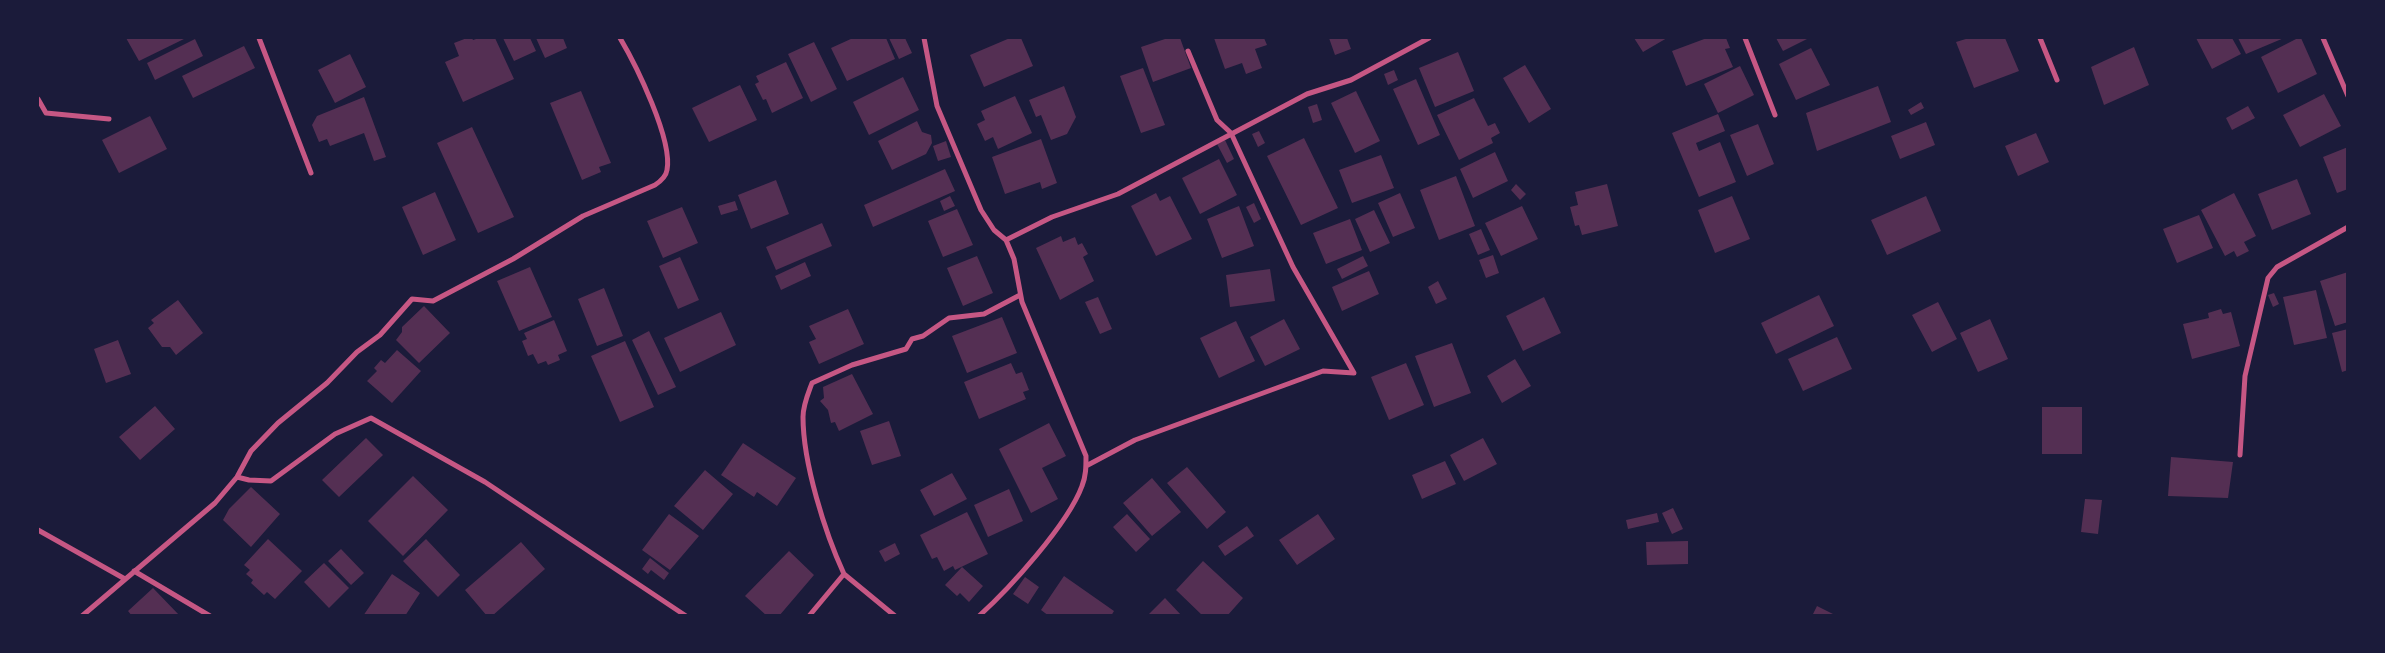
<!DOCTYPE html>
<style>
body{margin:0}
#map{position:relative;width:2385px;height:653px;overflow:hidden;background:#1b1b3a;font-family:Arial,sans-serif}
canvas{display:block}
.frame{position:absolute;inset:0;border:39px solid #1b1b3a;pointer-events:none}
</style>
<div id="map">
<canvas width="2385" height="653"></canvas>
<div class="frame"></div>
</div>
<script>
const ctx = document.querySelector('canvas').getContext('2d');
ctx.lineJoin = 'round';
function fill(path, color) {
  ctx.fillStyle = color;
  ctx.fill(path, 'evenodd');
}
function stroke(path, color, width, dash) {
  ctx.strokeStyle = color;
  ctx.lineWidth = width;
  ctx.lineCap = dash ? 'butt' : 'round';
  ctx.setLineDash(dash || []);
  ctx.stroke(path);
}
const building = new Path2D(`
 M126 38H186L139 61Z
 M467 38H472L473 40 479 38H495L514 79 463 102 445 62 459 56 454 43Z
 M503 38H530L536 51 514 61Z
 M536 38H563L567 48 545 58Z
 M853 38H886L895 59 847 81 831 48Z
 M889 38H905L912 53 899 59Z
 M1010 38H1021L1033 66 984 87 970 55Z
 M1168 38H1180L1191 68 1153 82 1141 47Z
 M1214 38H1264L1267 45 1255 49 1262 68 1246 74 1242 63 1225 69Z
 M1329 38H1347L1351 49 1335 55Z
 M1634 38H1667L1643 52Z
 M1707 38H1726L1730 48 1725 49 1733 67 1686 86 1672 51Z
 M1776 38H1809L1783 51Z
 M1969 38H2005L2019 71 1974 88 1956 42Z
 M2196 38H2232L2241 54 2212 69Z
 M2238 38H2284L2246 54Z
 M2298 38H2301L2317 74 2278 93 2261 57Z
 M195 39 203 56 155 80 147 63Z
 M814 42 837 89 811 102 788 54Z
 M244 46 255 68 193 98 182 76Z
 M2134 47 2149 85 2104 105 2091 67Z
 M1811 48 1830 85 1796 100 1779 64Z
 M1458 52 1474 91 1435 107 1419 68Z
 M350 54 366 87 335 103 318 70Z
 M786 62 803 98 772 113 766 99 763 100 755 84 759 82 756 76Z
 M1525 65 1551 109 1529 123 1503 78Z
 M1740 66 1754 95 1718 113 1704 84Z
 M1143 68 1165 125 1141 133 1120 76Z
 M1394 70 1398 80 1388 85 1384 74Z
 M903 77 919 110 869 135 853 102Z
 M1416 79 1440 135 1418 145 1393 89Z
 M740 85 757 120 709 142 692 108Z
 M1064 86 1076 117 1067 134 1051 140 1041 115 1036 117 1029 100Z
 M1878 86 1891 122 1817 151 1806 113Z
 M581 91 611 163 599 167 601 172 582 180 550 103Z
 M1356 91 1380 141 1355 153 1331 103Z
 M2324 94 2341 126 2300 147 2283 115Z
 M1015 96 1032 133 998 149 993 137 985 141 977 124 985 120 981 111Z
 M364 97 386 157 374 161 364 133 330 146 327 139 319 142 312 125 317 116Z
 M1474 98 1488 126 1495 123 1500 133 1491 138 1493 143 1459 160 1437 115Z
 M1921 102 1924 108 1911 115 1908 110Z
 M1317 104 1322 120 1313 123 1308 107Z
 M2248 106 2255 118 2232 130 2226 118Z
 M1718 114 1725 131 1696 143 1699 151 1720 142 1736 182 1699 197 1672 133Z
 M150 116 167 149 119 173 102 140Z
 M917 121 922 132 931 135 932 143 926 154 892 170 878 141Z
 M1926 122 1935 145 1900 159 1891 136Z
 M1758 124 1774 164 1747 176 1730 135Z
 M472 127 514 217 478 233 437 143Z
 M1259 131 1265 143 1258 147 1252 134Z
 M2036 133 2049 162 2018 176 2005 146Z
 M1304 138 1338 208 1301 225 1267 156Z
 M1041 139 1057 183 1042 189 1040 182 1005 194 992 157Z
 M1225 140 1234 159 1227 163 1217 144Z
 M946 141 951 157 938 161 933 146Z
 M2348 147V189L2337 193 2323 157Z
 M1495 152 1508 181 1473 198 1460 169Z
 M1381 155 1394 188 1352 203 1339 170Z
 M1219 159 1237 195 1200 214 1182 178Z
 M945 169 955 191 873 227 864 205Z
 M1456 176 1475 226 1439 240 1420 190Z
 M2297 179 2311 214 2272 230 2258 194Z
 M776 180 789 214 751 229 738 195Z
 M1516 184 1526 194 1520 200 1511 190Z
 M1607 184 1618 226 1582 235 1579 225 1575 226 1570 207 1578 205 1575 192Z
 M435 192 456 240 423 255 402 207Z
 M1156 193 1160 201 1170 196 1192 239 1156 256 1131 206Z
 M1400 193 1415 228 1393 237 1378 203Z
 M2234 193 2256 236 2244 242 2249 251 2237 257 2234 251 2225 256 2201 210Z
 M950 196 955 206 944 211 940 201Z
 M1732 196 1750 239 1715 253 1698 210Z
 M1926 196 1941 231 1887 255 1871 220Z
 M735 201 738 210 721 215 718 206Z
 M1254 203 1261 219 1254 223 1246 207Z
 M1239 206 1254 246 1222 258 1207 219Z
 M1522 206 1538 239 1501 256 1485 223Z
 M682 207 698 243 663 258 647 221Z
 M957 209 973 245 943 257 928 221Z
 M1374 210 1390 243 1370 252 1355 219Z
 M2199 215 2213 248 2177 263 2163 229Z
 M1350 219 1362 250 1326 264 1313 233Z
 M822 223 832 246 776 270 766 247Z
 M1481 229 1490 250 1478 255 1469 234Z
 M1061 236 1063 242 1075 237 1078 245 1082 243 1088 254 1083 257 1094 281 1060 300 1036 248Z
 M1493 255 1499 273 1486 278 1479 260Z
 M977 256 993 293 963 306 947 268Z
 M1363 256 1368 266 1342 279 1337 269Z
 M680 257 699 300 678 309 659 266Z
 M805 262 811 276 781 290 775 276Z
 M530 267 552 317 519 331 497 281Z
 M1270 269 1275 301 1230 307 1226 275Z
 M1369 271 1379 294 1342 311 1332 287Z
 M2348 272V322L2335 326 2320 281Z
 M1438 281 1447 299 1436 304 1428 287Z
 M604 288 623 336 597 346 578 299Z
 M2316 290 2327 338 2294 345 2283 297Z
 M2274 293 2279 304 2273 307 2268 295Z
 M1819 295 1834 326 1776 354 1761 323Z
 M1098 297 1112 329 1100 334 1085 302Z
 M1544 297 1561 333 1523 351 1506 316Z
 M178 300 203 333 176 355 170 347H162L148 328 154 323 151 320Z
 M1938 302 1957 339 1932 352 1912 315Z
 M424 306 450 333 419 363 396 340 402 332V327Z
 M848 309 864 344 819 364 809 342 816 339 809 326Z
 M2221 309 2223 314 2231 312 2240 346 2192 359 2183 324 2209 318 2208 313Z
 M721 312 736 345 680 372 664 338Z
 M1002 317 1017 353 967 373 952 336Z
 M1284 319 1300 349 1265 366 1250 337Z
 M1990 319 2008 359 1978 372 1960 333Z
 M554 320 567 351 558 355 560 360 548 365 546 361 538 364 533 354 528 356 522 341 527 339 524 333Z
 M1236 321 1255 361 1219 378 1200 338Z
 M2348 329V370L2342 372 2332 333Z
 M649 331 676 387 658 395 632 340Z
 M1837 337 1852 369 1803 391 1788 359Z
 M118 340 131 374 106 383 94 349Z
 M625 341 654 407 620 422 591 356Z
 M1452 343 1471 393 1434 407 1415 356Z
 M397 350 421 371 392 403 367 381 377 371 374 368 381 360 385 363Z
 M1515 359 1531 386 1502 403 1487 376Z
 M1011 363 1016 374 1022 372 1029 390 1023 392 1026 399 979 419 964 382Z
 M1406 363 1424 405 1389 420 1371 377Z
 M852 374 873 414 839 431 835 422 831 423 828 410 820 401 824 398 823 387Z
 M155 406 175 429 140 460 119 437Z
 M2042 407H2082V454H2042Z
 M889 421 901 456 872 465 860 431Z
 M1049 423 1066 456 1042 468 1058 499 1031 513 999 449Z
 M366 438 383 455 339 497 322 480Z
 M1483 438 1497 464 1464 481 1450 455Z
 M743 443 796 478 777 506 757 492 754 497 721 475Z
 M2171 457 2233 462 2228 498 2168 496Z
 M1445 461 1456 484 1422 499 1412 475Z
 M1187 467 1226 512 1207 529 1167 483Z
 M705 470 733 494 703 530 674 506Z
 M952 473 967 499 934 516 920 490Z
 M413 476 448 510 403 556 368 521Z
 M1152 478 1181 512 1152 536 1123 503Z
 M251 487 280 514 251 547 223 520 229 509Z
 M1009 489 1023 521 988 537 974 505Z
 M2085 499 2102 500 2098 534 2081 532Z
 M1673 508 1683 529 1672 534 1662 513Z
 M967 512 988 554 955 570 953 566 944 571 937 557 932 559 920 535Z
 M1657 513 1659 522 1628 529 1626 520Z
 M669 514 699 536 670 570 642 550Z
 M1127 514 1150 539 1136 552 1113 527Z
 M1318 514 1335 539 1297 565 1279 540Z
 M1247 526 1254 536 1225 556 1218 546Z
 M268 539 302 571 275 599 267 592 264 595 251 583 253 580 246 574 250 570 244 565Z
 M426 539 460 575 438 597 403 561Z
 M1688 541V564L1647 565 1646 542Z
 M521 542 545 569 492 616H487L465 590Z
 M895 543 900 554 885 562 879 551Z
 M341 549 364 573 351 585 328 561Z
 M789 551 814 575 779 616H767L745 596Z
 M650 558 669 573 664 580 651 570 648 574 642 569Z
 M1203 561 1243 598 1227 616H1203L1176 590Z
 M324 563 349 588 329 608 304 582Z
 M962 567 983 586 969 602 960 593 957 596 945 585Z
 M392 574 420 593 405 616H363Z
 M1064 576 1114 611 1111 616H1049L1041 610Z
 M1025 577 1039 587 1028 604 1013 594Z
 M153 588 180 616H132L128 611Z
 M1165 598 1182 616H1147Z
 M1817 606 1837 616H1812Z`);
const minor = new Path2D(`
 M259 38 311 173
 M924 38 937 106 981 210 994 230 1006 240 1014 259 1022 302 1086 456C1086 467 1086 476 1082 486 1068 524 1010 588 979 616
 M1745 38 1775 115
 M2040 38 2057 80
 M2323 38 2348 96
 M38 99 46 113 109 119
 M1006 240 1052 217 1118 194 1307 94 1351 80 1429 38
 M2240 455 2245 376 2268 278 2277 267 2348 227
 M1086 466 1135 440 1323 371 1354 373 1293 267 1231 133 1217 120 1188 51
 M237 477 249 480 271 481 335 434 371 418 485 482 686 616
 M38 530 125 579
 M134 571 210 616
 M844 574 895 616
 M82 616 215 503 237 477 251 451 278 423 327 383 357 352 380 335 412 299 433 301 513 259 583 216 655 185C661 181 666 177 667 170 673 140 636 65 620 38
 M809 616 844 574C825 533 803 463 803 417 803 405 808 394 812 383L852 365 906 349 912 339 923 336 949 318 984 314 1020 295`);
fill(building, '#542f53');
stroke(minor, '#c65784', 5);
</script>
